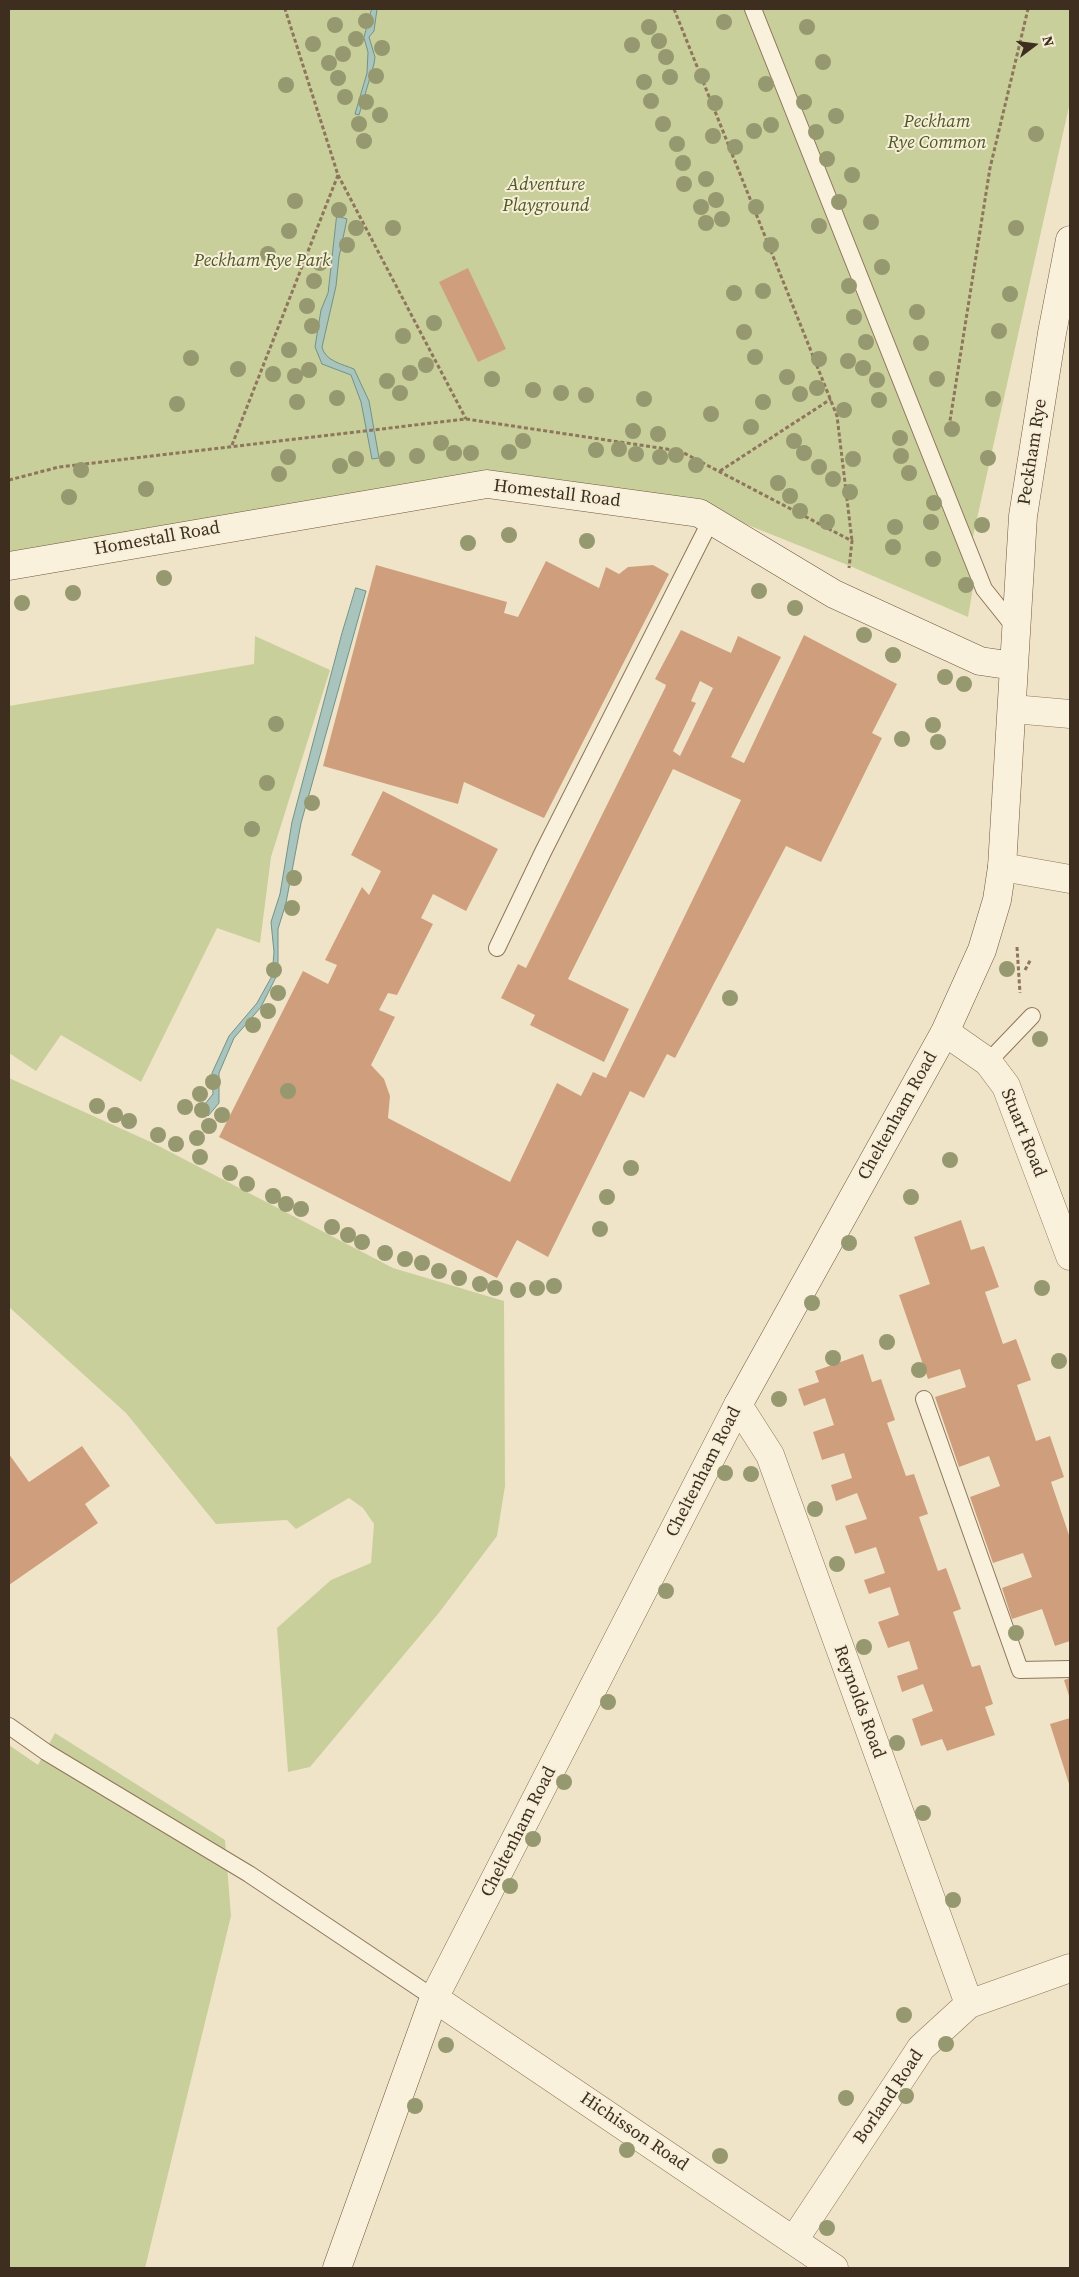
<!DOCTYPE html>
<style>
body{margin:0}
#map{position:relative;width:1079px;height:2277px;overflow:hidden;background:#f0e4c8;font-family:"Source Serif 4",serif}
canvas{display:block}
.frame{position:absolute;inset:0;border:10px solid #3d2e20;pointer-events:none}
.north{position:absolute;left:1009px;top:20px;width:50px;height:50px;-webkit-text-stroke:4px #f7eed8;paint-order:stroke;rotate:75deg;font-size:14px;font-weight:700;line-height:20px;text-align:center;color:#3d2e20}
.north::after{content:'';display:block;margin:auto;width:18px;height:22px;background:#3d2e20;clip-path:polygon(50% 0,100% 100%,50% 72%,0 100%)}
</style>
<div id="map">
<canvas width="1079" height="2277"></canvas>
<div class="frame"></div>
<div class="north">N</div>
</div>
<script>
const ctx = document.querySelector('canvas').getContext('2d');
ctx.lineJoin = 'round';
function fill(path, color) {
  ctx.fillStyle = color;
  ctx.fill(path, 'evenodd');
}
function stroke(path, color, width, dash) {
  ctx.strokeStyle = color;
  ctx.lineWidth = width;
  ctx.lineCap = dash ? 'butt' : 'round';
  ctx.setLineDash(dash || []);
  ctx.stroke(path);
}
function write(font, color, halo, rows, align = 'center') {
  ctx.font = font + ' "Source Serif 4",serif';
  ctx.lineWidth = 4;
  ctx.setLineDash([]);
  ctx.textBaseline = 'middle';
  ctx.strokeStyle = halo;
  ctx.fillStyle = color;
  for (const [text, x, y, turn = 0] of rows) {
    ctx.save();
    ctx.translate(x, y);
    ctx.rotate((+turn || 0) * Math.PI / 180);
    ctx.textAlign = isNaN(turn) ? turn : align;
    if (halo) ctx.strokeText(text, 0, 0);
    ctx.fillText(text, 0, 0);
    ctx.restore();
  }
}
const green = new Path2D(`
 M9 9H1070V102L972 541 974 582 968 617 850 566 703 507 485 481 9 560Z
 M255 636 330 670 271 857 260 943 217 928 141 1082 61 1035 36 1071 9 1053V706L254 664Z
 M9 1078 153 1143 393 1268 504 1301 505 1486 497 1536 438 1614 310 1767 288 1772 277 1628 331 1580 371 1563 374 1524 363 1508 349 1498 296 1529 287 1520 216 1524 126 1413 9 1307Z
 M55 1733 225 1840 231 1916 145 2268H9V1745L38 1765Z`);
const water = new Path2D(`
 M372 9H377L374 31 369 37 375 57 374 64 359 115 355 114 367 73 368 52 364 38Z
 M337 216 347 219 339 257 336 286 322 347C325 361 342 364 354 369L369 401 379 458 372 459 361 402 351 375 322 364 315 347 321 310 328 293Z
 M356 588 366 591 301 823 286 903 278 929V973L261 1007 234 1038 219 1073V1103L208 1116 201 1109 213 1094 212 1073 229 1036 257 1003 272 976 274 952 271 922 280 894 292 822 342 633Z`);
const building = new Path2D(`
 M468 268 506 349 478 362 439 282Z
 M546 561 599 588 606 567 619 574 628 567 653 565 669 574 544 818 464 782 458 804 323 766 376 565 507 602 504 613 518 617Z
 M681 630 731 653 738 636 781 657 731 757 744 763 804 635 897 684 872 733 882 738 821 862 786 846 675 1058 667 1054 644 1098 630 1091 548 1257 517 1240 497 1278 219 1137 303 971 328 984 337 965 325 960 362 887 369 895 381 871 351 855 383 791 498 849 466 911 433 894 421 918 433 924 397 995 388 993 379 1010 395 1017 371 1065 384 1079 390 1096 388 1118 510 1182 557 1083 581 1096 593 1072 606 1078 741 800 673 769 568 979 629 1009 604 1062 530 1025 535 1015 501 998 518 964 526 968 665 688 666 685 655 679ZM700 681 713 688 680 756 673 751 696 703 691 701Z
 M961 1220 971 1250 984 1246 999 1287 985 1292 1003 1344 1016 1339 1031 1380 1017 1385 1036 1441 1050 1436 1064 1477 1051 1482 1069 1535 1070 1534V1641L1055 1646 1042 1609 1012 1619 1002 1588 1032 1577 1023 1553 993 1563 970 1497 1000 1486 989 1456 959 1467 935 1397 966 1387 960 1369 928 1379 899 1295 930 1284 914 1237Z
 M863 1354 872 1382 881 1379 895 1420 887 1423 906 1476 914 1474 928 1514 919 1517 938 1571 946 1568 961 1609 953 1612 972 1667 980 1665 993 1704 985 1707 995 1735 947 1751 942 1739 921 1746 912 1719 933 1711 923 1684 902 1692 897 1676 918 1669 909 1641 888 1648 878 1622 899 1615 890 1587 869 1594 864 1580 885 1573 876 1547 855 1554 845 1526 867 1519 857 1493 836 1501 831 1485 852 1478 844 1453 822 1460 813 1432 834 1425 825 1398 804 1406 798 1389 819 1382 815 1371Z
 M82 1446 110 1486 85 1504 98 1523 9 1585V1454L29 1482Z
 M1070 1678V1699L1064 1680Z
 M1070 1718V1787L1050 1724Z`);
const path = new Path2D(`
 M674 9 837 416 852 541
 M338 175 466 419
 M949 427 990 168 1028 9
 M232 445 338 175 285 9
 M720 471 831 399
 M9 480 59 467 466 419 680 451 852 541 849 568
 M1017 947 1020 993
 M1025 970 1031 959`);
const lane = new Path2D(`
 M753 9 984 589 1016 629
 M497 948 543 852 711 520
 M988 1062 1032 1016
 M924 1399 1020 1670 1070 1669
 M9 1726 46 1752 249 1874 434 1998`);
const street = new Path2D(`
 M1013 709 1070 714
 M1002 867 1070 879
 M945 1032 988 1062 1006 1086 1070 1256
 M738 1405 770 1455 969 2004
 M434 1998 834 2268
 M794 2240 921 2048 969 2004 1070 1968`);
const secondary = new Path2D(`
 M9 566 487 484 699 513 834 594 980 661 1014 666
 M337 2268 434 1998 738 1405 945 1032 982 950 997 900 1002 867 1023 516 1052 333 1070 240`);
const trees = [
 [366,21],
 [724,22],
 [335,25],
 [649,27],
 [807,27],
 [356,39],
 [659,41],
 [313,44],
 [632,45],
 [382,48],
 [343,54],
 [666,57],
 [823,62],
 [329,63],
 [376,76],
 [702,76],
 [670,77],
 [338,78],
 [644,82],
 [766,84],
 [286,85],
 [345,97],
 [651,101],
 [366,102],
 [804,102],
 [715,103],
 [380,115],
 [836,116],
 [359,124],
 [663,124],
 [771,125],
 [754,131],
 [816,132],
 [1036,134],
 [713,136],
 [364,141],
 [677,144],
 [735,147],
 [827,159],
 [683,163],
 [852,175],
 [706,179],
 [684,184],
 [716,200],
 [295,201],
 [839,202],
 [701,207],
 [756,207],
 [339,210],
 [722,219],
 [871,222],
 [706,223],
 [819,226],
 [356,228],
 [393,228],
 [1016,228],
 [289,231],
 [347,245],
 [771,245],
 [268,254],
 [320,263],
 [882,267],
 [314,281],
 [849,286],
 [763,291],
 [734,293],
 [1010,294],
 [307,306],
 [917,312],
 [854,317],
 [434,323],
 [312,326],
 [999,331],
 [744,332],
 [403,336],
 [866,342],
 [921,343],
 [289,350],
 [755,357],
 [191,358],
 [819,359],
 [848,361],
 [426,365],
 [863,368],
 [238,369],
 [309,370],
 [410,373],
 [273,374],
 [295,376],
 [787,377],
 [492,379],
 [937,379],
 [877,380],
 [387,381],
 [817,388],
 [533,390],
 [400,393],
 [561,393],
 [800,394],
 [586,395],
 [337,398],
 [644,399],
 [993,399],
 [879,400],
 [297,402],
 [763,402],
 [177,404],
 [844,410],
 [711,414],
 [751,427],
 [952,429],
 [633,431],
 [658,434],
 [900,438],
 [523,441],
 [794,441],
 [441,443],
 [619,449],
 [596,450],
 [509,452],
 [454,453],
 [471,453],
 [804,453],
 [636,454],
 [676,455],
 [417,456],
 [901,456],
 [288,457],
 [660,457],
 [988,458],
 [356,459],
 [387,459],
 [853,459],
 [696,465],
 [340,466],
 [819,467],
 [81,470],
 [909,473],
 [279,474],
 [833,479],
 [778,483],
 [146,489],
 [850,492],
 [790,496],
 [69,497],
 [934,503],
 [800,511],
 [827,522],
 [931,522],
 [982,525],
 [895,527],
 [509,535],
 [587,541],
 [468,543],
 [893,547],
 [933,559],
 [164,578],
 [966,585],
 [759,591],
 [73,593],
 [22,603],
 [795,608],
 [864,635],
 [893,655],
 [945,677],
 [964,684],
 [276,724],
 [933,725],
 [902,739],
 [938,742],
 [267,783],
 [312,803],
 [252,829],
 [294,878],
 [292,908],
 [1007,969],
 [274,970],
 [278,993],
 [730,998],
 [268,1011],
 [253,1025],
 [1040,1039],
 [213,1082],
 [288,1091],
 [200,1094],
 [97,1106],
 [185,1107],
 [202,1110],
 [115,1115],
 [222,1115],
 [129,1121],
 [209,1126],
 [158,1135],
 [197,1138],
 [176,1144],
 [200,1157],
 [950,1160],
 [631,1168],
 [230,1173],
 [247,1184],
 [273,1196],
 [607,1197],
 [911,1197],
 [286,1204],
 [301,1209],
 [332,1227],
 [600,1229],
 [348,1235],
 [362,1242],
 [849,1243],
 [385,1253],
 [405,1259],
 [422,1263],
 [439,1271],
 [459,1278],
 [480,1284],
 [554,1286],
 [495,1288],
 [537,1288],
 [1042,1288],
 [518,1290],
 [812,1303],
 [887,1342],
 [833,1358],
 [1059,1361],
 [919,1370],
 [779,1399],
 [725,1473],
 [751,1474],
 [815,1509],
 [837,1564],
 [666,1591],
 [1016,1633],
 [864,1647],
 [608,1702],
 [897,1743],
 [564,1782],
 [923,1813],
 [533,1839],
 [510,1886],
 [953,1900],
 [904,2015],
 [946,2044],
 [446,2045],
 [906,2096],
 [846,2098],
 [415,2106],
 [627,2150],
 [720,2156],
 [827,2228]
];
const parkNames = [
 ["Peckham",937,122],
 ["Rye Common",937,143],
 ["Adventure",546,185],
 ["Playground",546,206],
 ["Peckham Rye Park",262,261]
];
const streetNames = [
 ["Peckham Rye",1033,452,-81],
 ["Homestall Road",557,494,7],
 ["Homestall Road",157,539,-10],
 ["Cheltenham Road",898,1116,-61],
 ["Stuart Road",1023,1133,68],
 ["Cheltenham Road",704,1472,-63],
 ["Reynolds Road",859,1702,70],
 ["Cheltenham Road",519,1832,-63],
 ["Borland Road",889,2097,-56],
 ["Hichisson Road",634,2132,34]
];
fill(green, '#c9cf9b');
fill(water, '#a9c4bc');
stroke(water, '#6f938a', 1);
fill(building, '#cf9f7d');
stroke(lane, '#8d765c', 18);
stroke(street, '#8d765c', 29);
stroke(secondary, '#6f573f', 29);
stroke(path, '#8d765c', 3, [4, 2.5]);
stroke(lane, '#faf1dc', 16);
stroke(street, '#faf1dc', 28);
stroke(secondary, '#faf1dc', 28);
ctx.fillStyle = '#96986f';
for (const [x, y] of trees) {
  ctx.beginPath();
  ctx.arc(x, y, 8, 0, 2 * Math.PI);
  ctx.fill();
}
write('italic 18px', '#4d5a26', '#f7eed8', parkNames);
write('18px', '#3d2e20', '#f7eed8', streetNames);
</script>
